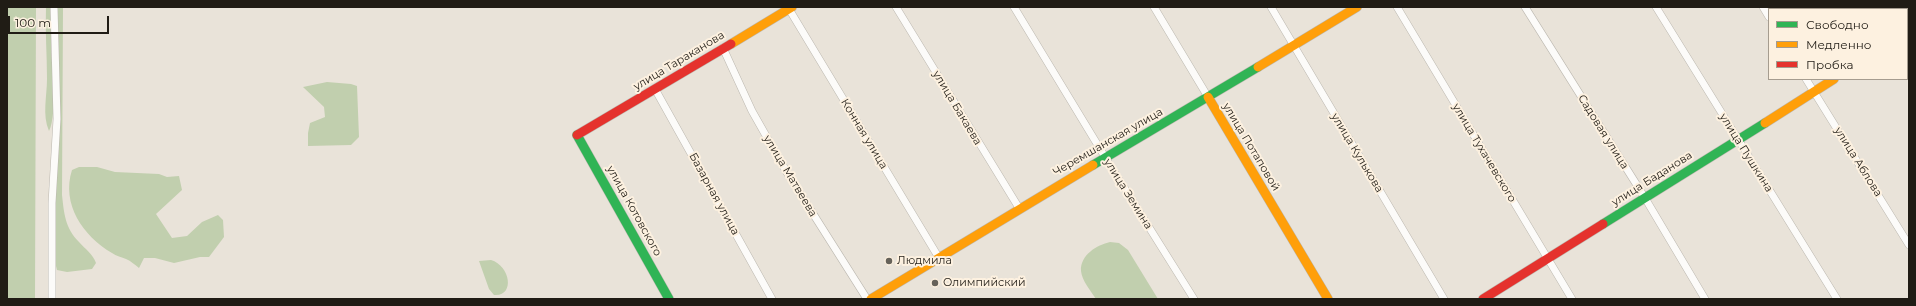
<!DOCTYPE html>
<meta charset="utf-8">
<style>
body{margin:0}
#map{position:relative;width:1916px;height:306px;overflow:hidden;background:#e9e3d9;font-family:Montserrat,sans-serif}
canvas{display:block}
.frame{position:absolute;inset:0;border:8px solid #201c15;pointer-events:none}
.legend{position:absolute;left:1768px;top:8px;width:140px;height:72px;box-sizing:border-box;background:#fdf1e0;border:1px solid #a59c8f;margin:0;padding:5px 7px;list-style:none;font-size:12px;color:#201c15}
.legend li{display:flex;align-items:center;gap:8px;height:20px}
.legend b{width:20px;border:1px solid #a59c8f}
.scale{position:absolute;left:8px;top:16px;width:101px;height:18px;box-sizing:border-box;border:2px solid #201c15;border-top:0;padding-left:5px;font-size:12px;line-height:14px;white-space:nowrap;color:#201c15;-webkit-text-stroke:3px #fdf1e0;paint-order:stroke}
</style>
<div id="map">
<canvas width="1916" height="306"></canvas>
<div class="frame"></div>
<ul class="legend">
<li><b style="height:5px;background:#30b455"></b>Свободно</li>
<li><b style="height:5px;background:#ff9f0a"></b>Медленно</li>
<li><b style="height:5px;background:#e5322d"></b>Пробка</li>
</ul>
<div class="scale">100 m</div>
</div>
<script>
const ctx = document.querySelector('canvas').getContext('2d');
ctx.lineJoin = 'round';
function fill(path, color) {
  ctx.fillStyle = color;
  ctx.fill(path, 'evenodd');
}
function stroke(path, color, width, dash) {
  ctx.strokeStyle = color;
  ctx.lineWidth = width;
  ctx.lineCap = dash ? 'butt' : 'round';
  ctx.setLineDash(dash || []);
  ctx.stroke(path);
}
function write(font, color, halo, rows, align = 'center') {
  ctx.font = font + ' Montserrat,sans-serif';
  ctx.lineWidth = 4;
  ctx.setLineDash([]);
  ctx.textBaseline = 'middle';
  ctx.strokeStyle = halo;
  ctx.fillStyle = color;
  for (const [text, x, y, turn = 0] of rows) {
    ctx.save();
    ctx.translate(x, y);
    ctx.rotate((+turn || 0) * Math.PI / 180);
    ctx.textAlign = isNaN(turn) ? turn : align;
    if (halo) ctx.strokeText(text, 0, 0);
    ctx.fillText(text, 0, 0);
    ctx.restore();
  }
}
const green = new Path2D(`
 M7 7H36L35 299H7Z
 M46 7H52C52 18 51 30 51 41 51 62 58 114 49 131 42 115 47 96 47 79 47 55 45 31 46 7Z
 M57 7H63L62 195C64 213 65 228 79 242 85 249 93 254 96 263L92 269 67 272 57 270 55 262Z
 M327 82 351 84 357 86 359 137 351 145 308 146V133L310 123 325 117 324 107 303 87Z
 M79 167H97L115 172 159 174 167 177 179 176 182 190 156 214 172 238 187 236 202 222 218 215 223 220 224 237 209 257H200L174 263 155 258H144L139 268C135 265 131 261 126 259 122 257 116 256 112 253 83 236 61 204 72 170Z
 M1110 242 1119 243 1128 250 1158 299H1096C1091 291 1082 281 1081 271 1080 255 1097 245 1110 242Z
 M491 260C511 266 515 297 494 295L489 289 479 261Z`);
const street = new Path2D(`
 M896 7 1019 208
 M1014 7 1105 157 1194 299
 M1154 7 1208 97
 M1271 7 1444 299
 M1397 7 1572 299
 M1525 7 1645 198 1705 299
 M1656 7 1837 299
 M1763 7 1769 17
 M1893 7 1894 9
 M789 9 939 258
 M1907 30 1909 33
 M723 48 752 111 786 171 867 299
 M1806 79 1909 245
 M655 89 772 299
 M52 299V203L57 119 54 7`);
const fast = new Path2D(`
 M577 135 669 299
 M1093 165 1258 67
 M1603 224 1765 123`);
const slow = new Path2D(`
 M731 44 792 7
 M1258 67 1357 7
 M1208 97 1328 299
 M1765 123 1834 79
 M871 299 1093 165`);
const jam = new Path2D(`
 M577 135 731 44
 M1483 299 1603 224`);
const markers = [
 [889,261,4,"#66625a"],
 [935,283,4,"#66625a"]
];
const streetNames = [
 ["улица Тараканова",679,61,-31],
 ["улица Бакаева",957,108,59],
 ["Садовая улица",1603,132,58],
 ["Конная улица",864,134,59],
 ["Черемшанская улица",1108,142,-30],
 ["улица Потаповой",1251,147,59],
 ["улица Кулькова",1357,153,59],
 ["улица Тухачевского",1484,153,59],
 ["улица Пушкина",1746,153,58],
 ["улица Аблова",1858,162,58],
 ["улица Матвеева",790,176,59],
 ["улица Баданова",1652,179,-32],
 ["Базарная улица",714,194,61],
 ["улица Земина",1128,194,58],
 ["улица Котовского",634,211,61]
];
const poiNames = [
 ["Людмила",897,261],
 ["Олимпийский",943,283]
];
fill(green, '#c1cfae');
stroke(street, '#bbb7af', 8);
stroke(fast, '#bbb7af', 10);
stroke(slow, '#bbb7af', 10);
stroke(jam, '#bbb7af', 10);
stroke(street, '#fcfbf9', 7);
stroke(fast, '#30b455', 9);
stroke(slow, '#ff9f0a', 9);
stroke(jam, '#e5322d', 9);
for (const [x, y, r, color] of markers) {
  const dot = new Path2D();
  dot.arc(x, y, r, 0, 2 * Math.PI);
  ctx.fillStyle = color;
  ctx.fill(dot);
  stroke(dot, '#fdf1e0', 1.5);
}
write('11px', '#201c15', '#fdf1e0', streetNames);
write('11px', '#201c15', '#fdf1e0', poiNames, 'left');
</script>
